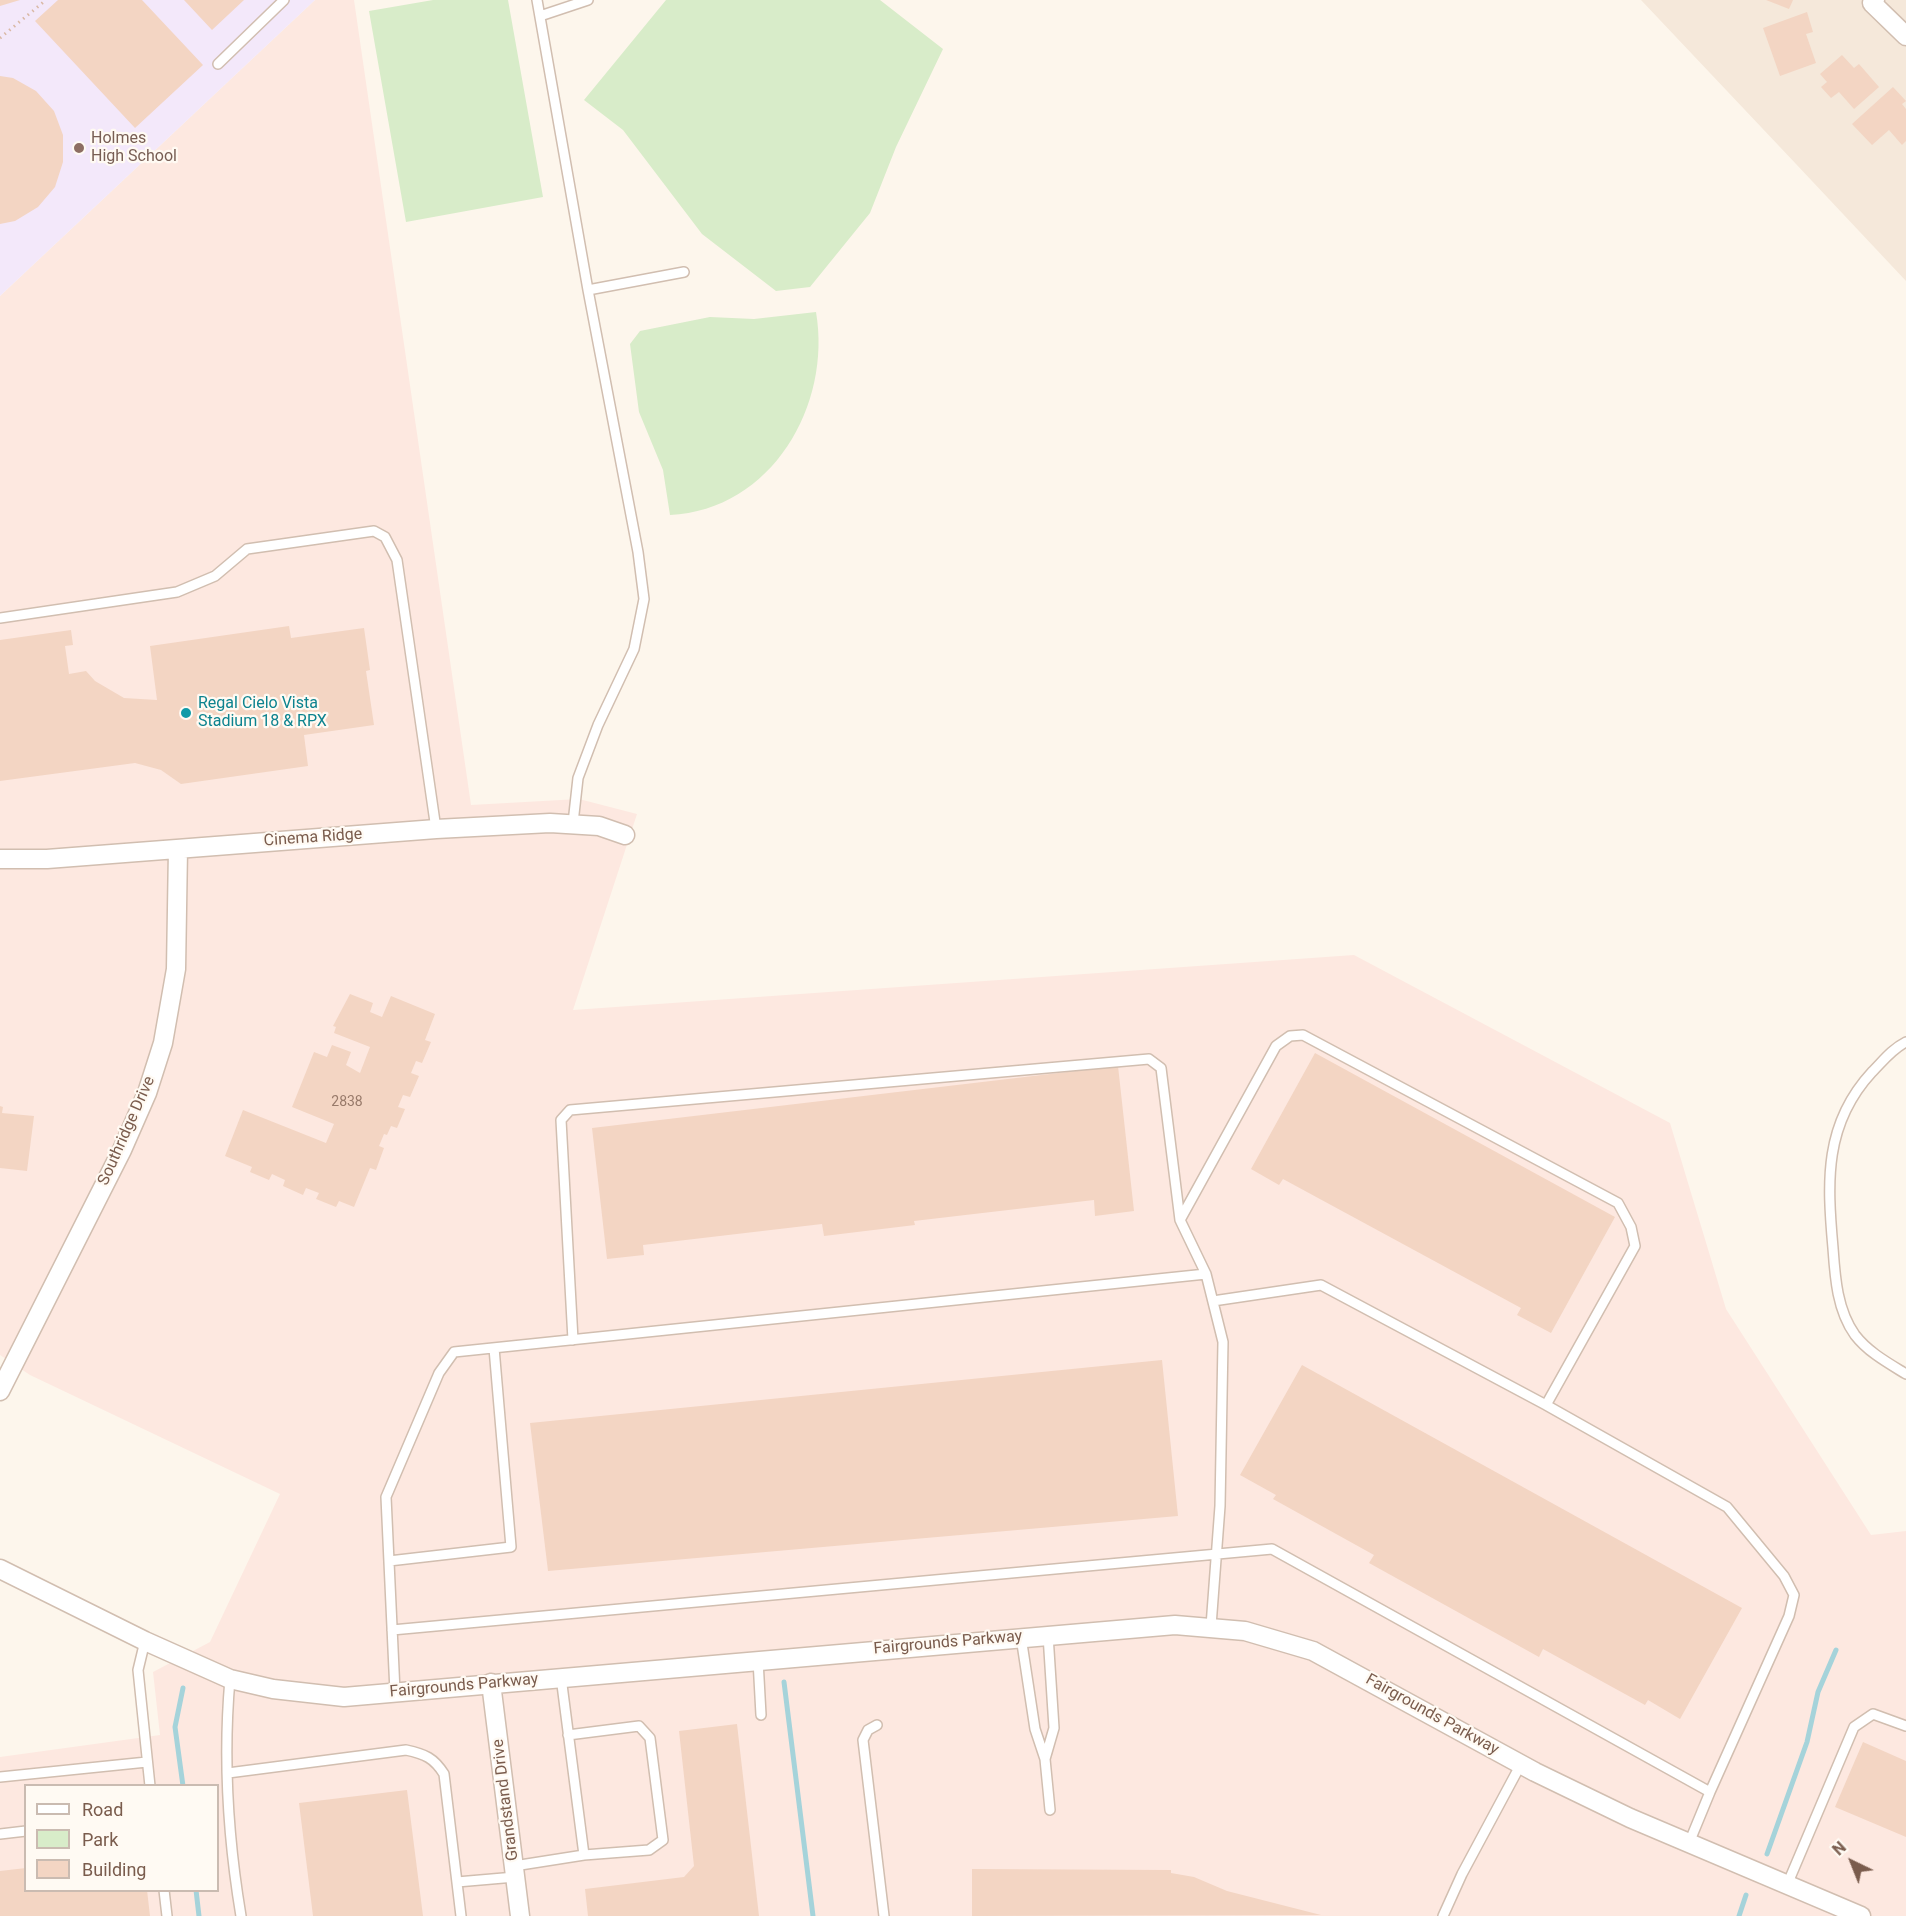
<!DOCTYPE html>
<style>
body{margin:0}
#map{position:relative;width:1906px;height:1916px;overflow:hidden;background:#fdf6ec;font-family:Roboto,sans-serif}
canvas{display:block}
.legend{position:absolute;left:24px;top:1784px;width:195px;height:108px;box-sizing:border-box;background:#fffaf3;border:2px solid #cabbb1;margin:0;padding:8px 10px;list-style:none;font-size:18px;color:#7a5c4d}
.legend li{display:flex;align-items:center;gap:12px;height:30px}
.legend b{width:30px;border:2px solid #cabbb1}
.north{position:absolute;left:1822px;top:1832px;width:60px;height:60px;-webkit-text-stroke:4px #fffaf3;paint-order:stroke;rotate:317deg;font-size:16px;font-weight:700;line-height:24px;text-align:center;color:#7a5c4d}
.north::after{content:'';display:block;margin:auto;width:21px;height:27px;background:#7a5c4d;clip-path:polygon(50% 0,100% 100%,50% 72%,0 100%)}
</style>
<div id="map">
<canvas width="1906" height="1916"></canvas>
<ul class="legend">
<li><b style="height:8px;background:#fff"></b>Road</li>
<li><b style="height:16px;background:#d8ecc9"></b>Park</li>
<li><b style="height:16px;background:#f3d5c3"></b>Building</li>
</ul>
<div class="north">N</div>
</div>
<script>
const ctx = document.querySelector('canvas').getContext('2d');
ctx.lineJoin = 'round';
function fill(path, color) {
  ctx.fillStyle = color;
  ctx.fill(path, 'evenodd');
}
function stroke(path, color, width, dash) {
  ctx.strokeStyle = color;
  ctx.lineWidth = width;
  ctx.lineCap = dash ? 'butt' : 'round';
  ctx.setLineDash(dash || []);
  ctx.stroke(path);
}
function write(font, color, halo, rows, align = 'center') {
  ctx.font = font + ' Roboto,sans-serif';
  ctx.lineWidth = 4.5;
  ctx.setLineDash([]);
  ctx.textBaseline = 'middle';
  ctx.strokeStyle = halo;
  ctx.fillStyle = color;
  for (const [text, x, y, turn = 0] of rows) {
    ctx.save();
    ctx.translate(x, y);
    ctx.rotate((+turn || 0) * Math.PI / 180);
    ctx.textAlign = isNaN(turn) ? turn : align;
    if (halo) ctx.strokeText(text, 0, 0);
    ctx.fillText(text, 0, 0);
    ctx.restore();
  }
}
const residential = new Path2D(`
 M1641 0H1906V281L1796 164Z`);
const commercial = new Path2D(`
 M315 0H354L471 805 579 799 637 814 573 1010 1354 955 1670 1123 1726 1309 1871 1535 1906 1531V1916H0V1757L160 1735 153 1672 210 1642 280 1494 30 1375 0 1355V296ZM26 1786H218V1890H26Z`);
const education = new Path2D(`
 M0 0H315L0 296Z`);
const green = new Path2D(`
 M433 0H508L543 197 406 222 369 11Z
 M666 0H880L943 49 896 147 870 213 810 287 776 291 702 234 623 130 584 100Z
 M816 312C832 405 772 510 670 515L663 470 639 412 630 344 640 331 710 317 754 319Z`);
const stream = new Path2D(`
 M784 1682 813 1916
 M183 1688 175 1727 183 1786
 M1767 1854 1807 1742 1818 1692 1836 1650
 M196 1890 199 1916
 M1739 1916 1746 1895`);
const building = new Path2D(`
 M0 0H20L0 6Z
 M58 0H142L203 65 135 128 35 21Z
 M184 0H244L212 30Z
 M1766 0H1793L1789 9Z
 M1807 12 1813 32 1806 34 1816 63 1780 76 1763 28Z
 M1842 55 1854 68 1859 64 1879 87 1854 109 1839 92 1831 98 1821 87 1827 82 1820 74Z
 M0 76 13 78 36 91 54 111 63 135V162L55 187 38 207 15 221 0 224Z
 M1893 87 1906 101 1902 104 1906 109V141L1902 145 1889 130 1872 145 1852 124Z
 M289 626 291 638 364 628 370 670 366 671 374 725 304 735 308 766 181 784 161 770 135 763 0 781V640L71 630 73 645 65 646 69 674 86 671 95 681 124 698 157 700 150 646Z
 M350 994 373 1003 370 1012 382 1017 391 996 435 1014 425 1040 431 1042 422 1063 416 1061 411 1073 419 1076 410 1097 403 1095 398 1107 405 1109 397 1128 391 1126 387 1135 384 1134 379 1146 384 1148 376 1170 370 1168 354 1207 339 1201 336 1207 316 1199 319 1193 306 1188 303 1195 283 1186 285 1180 272 1174 269 1180 250 1172 252 1167 225 1156 243 1110 326 1143 334 1124 292 1107 314 1052 327 1057 332 1045 351 1052 346 1065 360 1073 370 1047 334 1033 336 1027 333 1026Z
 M1315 1053 1615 1217 1551 1333 1517 1315 1521 1308 1283 1179 1279 1185 1251 1169Z
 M1118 1066 1134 1211 1095 1216 1094 1200 914 1221 915 1225 824 1236 822 1224 643 1245 644 1255 607 1259 592 1128Z
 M0 1106 3 1107 2 1113 34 1116 27 1171 0 1168Z
 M1162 1360 1178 1516 548 1571 530 1423Z
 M1302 1365 1742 1608 1680 1719 1648 1700 1645 1705 1543 1649 1539 1657 1369 1563 1374 1555 1273 1499 1276 1495 1240 1475Z
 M737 1724 759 1916H588L585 1889 684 1877 694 1866 679 1731Z
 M1863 1742 1906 1761V1837L1835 1807Z
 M407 1790 423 1916H313L299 1803Z
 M26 1868V1890H147L150 1916H0V1871Z
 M972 1869 1171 1870V1873L1194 1877 1227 1891 1321 1915 972 1916Z`);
const path = new Path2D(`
 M0 38 46 0`);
const service = new Path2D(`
 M537 0 588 290 638 552 644 599 634 649 598 725 578 778 573 823
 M540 16 588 0
 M218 64 284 0
 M588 290 684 272
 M0 618 177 592 215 576 247 549 374 531 385 537 397 560 436 829
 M1906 1042C1892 1049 1883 1061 1872 1072 1824 1124 1827 1181 1833 1248 1835 1277 1837 1310 1855 1335 1868 1352 1888 1363 1906 1374
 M1213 1301 1321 1285 1546 1405
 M573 1340 561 1120 570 1110 1149 1059 1161 1068 1180 1220
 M389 1561 511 1547 494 1348
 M392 1630 1272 1549 1710 1792 1789 1616 1794 1595 1784 1576 1727 1507 1546 1405 1635 1246 1631 1227 1618 1203 1303 1035 1290 1036 1276 1046 1180 1220 1206 1274
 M1021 1637 1035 1729 1045 1759 1050 1810
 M145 1641 138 1670 150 1786
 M758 1660 761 1715
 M230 1679C223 1758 228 1838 241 1916
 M395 1692 386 1497 439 1373 454 1352 1206 1274 1223 1342 1220 1506 1211 1626
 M877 1725 868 1730 863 1740 884 1916
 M568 1735 639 1726 650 1738 663 1840 649 1850 584 1855
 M1045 1759 1054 1728 1048 1635
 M228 1773 406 1750C425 1754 434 1758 444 1774L461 1916
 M0 1777 147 1762
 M0 1834 26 1831
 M1689 1843 1710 1792
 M514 1866 584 1855 561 1677
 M457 1882 515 1877
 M1787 1885 1854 1727 1873 1714 1906 1726
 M164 1890 167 1916
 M1443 1916 1462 1874 1521 1764`);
const minor = new Path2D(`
 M1875 0 1872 3 1906 36
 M0 859H47L436 829 550 823 599 826 625 835
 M0 1391 122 1150 147 1093 163 1043 176 969 178 849
 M0 1569 145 1641 230 1679 273 1689 344 1697 1175 1625 1245 1631 1313 1651 1535 1772 1630 1818 1861 1916
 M491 1683 520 1916`);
const markers = [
 [79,148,6,"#8d6e63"],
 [186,713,6,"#0f9aa8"]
];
const numberNames = [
 ["2838",347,1102]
];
const educationNames = [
 ["Holmes",91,139],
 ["High School",91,157]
];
const cultureNames = [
 ["Regal Cielo Vista",198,704],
 ["Stadium 18 & RPX",198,722]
];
const streetNames = [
 ["Cinema Ridge",313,838,-4],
 ["Southridge Drive",127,1131,-66],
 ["Fairgrounds Parkway",948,1643,-5],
 ["Fairgrounds Parkway",464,1686,-5],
 ["Fairgrounds Parkway",1432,1715,29],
 ["Grandstand Drive",506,1800,-97]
];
fill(residential, '#f5e8da');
fill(commercial, '#fde8e0');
fill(education, '#f3e8fa');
fill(green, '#d8ecc9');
stroke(stream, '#a5d3da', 5);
fill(building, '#f3d5c3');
stroke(service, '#d1beb0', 12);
stroke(minor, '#d1beb0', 21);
stroke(path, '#d9b8a5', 3, [1.5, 4.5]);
stroke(service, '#fff', 9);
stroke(minor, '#fff', 18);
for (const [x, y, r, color] of markers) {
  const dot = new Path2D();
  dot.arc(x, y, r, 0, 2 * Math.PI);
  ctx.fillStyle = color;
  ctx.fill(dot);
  stroke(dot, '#fffaf3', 2);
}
write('14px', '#987a6a', null, numberNames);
write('16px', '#785e54', '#fffaf3', educationNames, 'left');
write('16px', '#0d838f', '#fffaf3', cultureNames, 'left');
write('16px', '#7a5c4d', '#fffaf3', streetNames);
</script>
